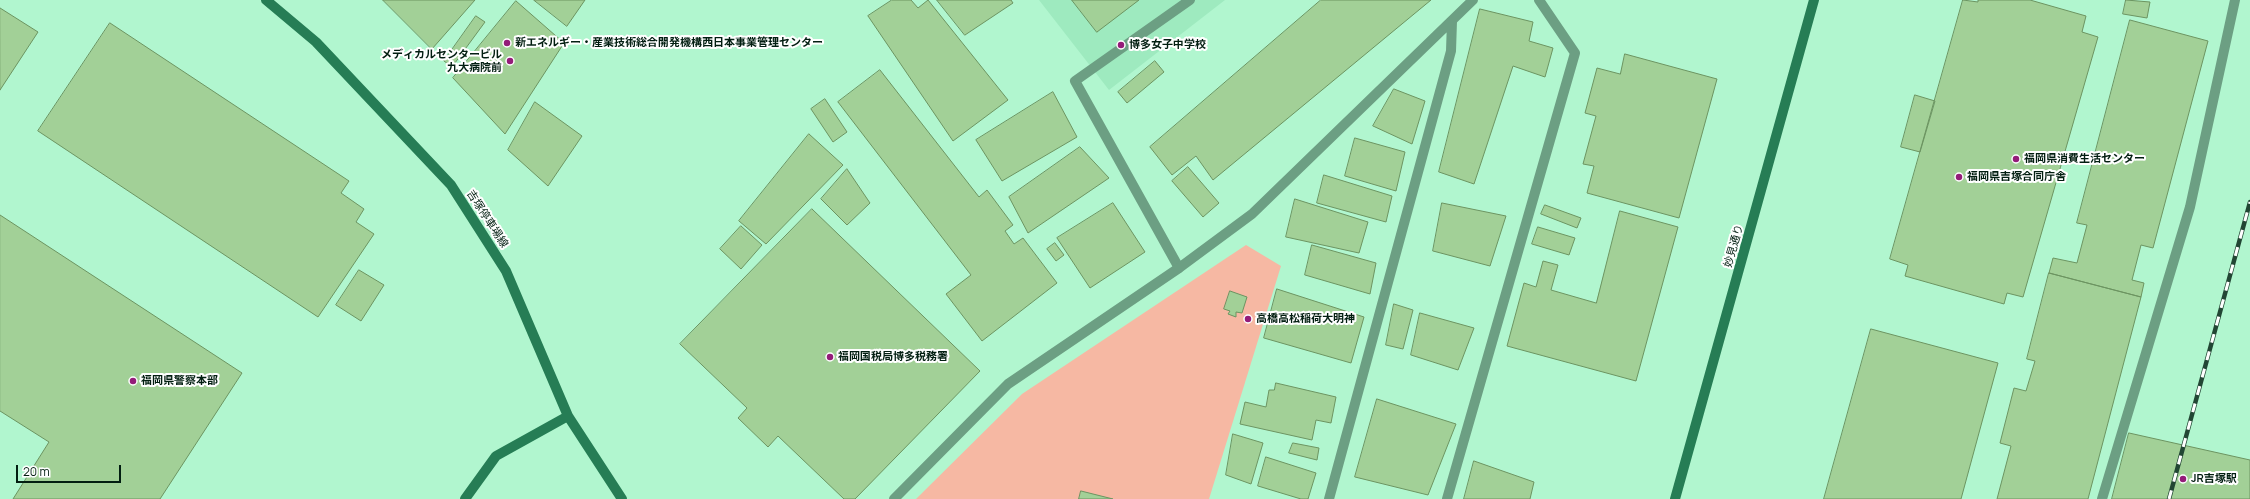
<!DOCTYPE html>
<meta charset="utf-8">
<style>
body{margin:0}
#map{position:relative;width:2250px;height:499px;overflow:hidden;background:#b1f6cf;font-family:Manrope,sans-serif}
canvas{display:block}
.scale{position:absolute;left:16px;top:465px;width:105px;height:18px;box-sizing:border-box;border:2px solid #021e11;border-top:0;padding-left:5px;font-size:12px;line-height:14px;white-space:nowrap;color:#021e11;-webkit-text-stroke:3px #fff;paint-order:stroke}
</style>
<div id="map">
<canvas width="2250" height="499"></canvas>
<div class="scale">20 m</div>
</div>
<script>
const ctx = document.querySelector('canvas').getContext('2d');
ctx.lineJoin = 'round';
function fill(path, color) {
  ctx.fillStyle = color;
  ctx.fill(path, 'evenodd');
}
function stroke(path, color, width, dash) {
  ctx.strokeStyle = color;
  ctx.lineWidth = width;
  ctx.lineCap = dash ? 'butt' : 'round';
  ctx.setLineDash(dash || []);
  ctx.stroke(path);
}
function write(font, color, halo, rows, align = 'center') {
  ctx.font = font + ' Manrope,"Noto Sans JP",sans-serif';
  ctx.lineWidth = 4;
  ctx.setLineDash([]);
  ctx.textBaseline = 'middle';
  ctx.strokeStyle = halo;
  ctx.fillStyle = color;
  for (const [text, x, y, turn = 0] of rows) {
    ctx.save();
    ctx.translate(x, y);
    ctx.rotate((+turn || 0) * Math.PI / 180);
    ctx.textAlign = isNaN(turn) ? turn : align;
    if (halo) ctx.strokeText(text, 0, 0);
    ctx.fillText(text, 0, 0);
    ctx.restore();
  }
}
const built = new Path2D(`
 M1039 0H1225L1109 90Z`);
const green = new Path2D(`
 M1246 245 1281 266 1209 499H916L1022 394Z`);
const building = new Path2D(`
 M383 0H475L432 49Z
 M534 0H585L567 26Z
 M892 0H911L918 8 928 0 1008 100 953 141 868 16Z
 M937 0H1011L1013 3 965 35Z
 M1072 0H1139L1097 32Z
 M1321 0H1431L1213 180 1196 156 1172 175 1150 147Z
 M1963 0 1978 2V0H2030L2086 16 2082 32 2098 37 2023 297 2007 293 2004 304 1905 276 1908 265 1890 259Z
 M2126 0 2150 2 2147 18 2123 14Z
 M516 1 564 43 505 134 453 78Z
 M0 8 38 32 0 90Z
 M1480 9 1533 22 1529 41 1553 48 1545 77 1513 66 1474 184 1439 172Z
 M476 16 485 22 452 67 444 61Z
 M2130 20 2208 41 2153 248 2141 245 2132 280 2144 283 2141 297 2049 273 2053 258 2077 263 2087 225 2077 223Z
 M110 23 349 181 341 193 364 209 356 222 374 234 318 317 38 131Z
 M1625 54 1717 79 1679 218 1587 193 1594 166 1583 164 1596 116 1585 113 1597 68 1620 74Z
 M1155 61 1164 72 1127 103 1118 92Z
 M880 70 979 197 987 190 1013 225 1005 231 1014 244 1023 238 1057 283 982 341 946 294 971 275 838 102Z
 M1394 89 1425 101 1412 144 1373 126Z
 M1053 92 1077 137 1002 181 976 140Z
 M1915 95 1935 101 1920 152 1901 147Z
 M825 99 847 132 833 142 811 109Z
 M535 102 582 136 548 186 508 150Z
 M809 134 843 165 766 244 739 221Z
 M1355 138 1405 152 1396 191 1345 176Z
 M1080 147 1109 178 1028 233 1009 197Z
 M1188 167 1219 203 1203 217 1172 181Z
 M847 169 870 203 847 225 821 199Z
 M1324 175 1392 196 1386 222 1317 203Z
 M1295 199 1368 222 1359 253 1286 237Z
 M1113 203 1145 252 1090 288 1057 238Z
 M1442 203 1506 216 1490 266 1433 251Z
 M1545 205 1581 218 1577 228 1541 214Z
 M812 209 980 371 855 499H844L778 436 768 447 738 418 747 408 680 344Z
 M1620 211 1678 227 1636 381 1507 346 1524 283 1536 287 1543 261 1558 265 1551 290 1596 303Z
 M0 215 242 373 160 499H13L49 442 0 411Z
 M741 226 762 245 741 269 720 249Z
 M1538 227 1575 238 1569 255 1532 244Z
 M1055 243 1064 255 1056 261 1047 249Z
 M1312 245 1376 263 1370 294 1305 275Z
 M359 270 384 285 361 321 336 305Z
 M2049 273 2141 297 2088 499H1997L2011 446 2000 443 2014 388 2026 391 2035 361 2027 359Z
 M1277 289 1364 317 1351 363 1264 338Z
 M1230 291 1247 297 1242 313 1236 312V317L1228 314 1230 311 1224 309Z
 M1394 304 1413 310 1403 349 1386 345Z
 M1420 313 1474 328 1458 370 1411 355Z
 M1871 329 1998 363 1961 499H1824Z
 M1276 383 1336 397 1331 423 1316 420 1312 440 1240 424 1245 402 1266 407 1269 390H1274Z
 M1377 399 1456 424 1428 495 1355 477Z
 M2129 433 2250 460V499H2112Z
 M1233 434 1263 443 1251 484 1226 475Z
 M1293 443 1319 448 1317 460 1289 453Z
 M1266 457 1316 473 1308 499H1301L1258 486Z
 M1474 461 1534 482 1530 499H1464Z
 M1081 491 1113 499H1079Z`);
const lane = new Path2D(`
 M1179 268 1075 81 1190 0`);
const street = new Path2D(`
 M894 499 1008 384 1179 268 1252 214 1473 0
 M1329 499 1451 51 1452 21
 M1447 499 1575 53 1539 0
 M2102 499 2190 207 2235 0`);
const secondary = new Path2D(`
 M266 0 316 42 451 185 506 271 568 416 622 499
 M465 499 496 456 568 416
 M1675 499 1814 0`);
const rail = new Path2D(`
 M2169 499 2250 202`);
const markers = [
 [507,43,4,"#941c79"],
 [1121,45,4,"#941c79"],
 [510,61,4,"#941c79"],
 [2016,159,4,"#941c79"],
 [1959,177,4,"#941c79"],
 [1248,319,4,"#941c79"],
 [830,357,4,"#941c79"],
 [133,381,4,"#941c79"],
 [2183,479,4,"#941c79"]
];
const poiNames = [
 ["新エネルギー・産業技術総合開発機構西日本事業管理センター",515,43],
 ["博多女子中学校",1129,45],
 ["メディカルセンタービル",502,55,"right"],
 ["九大病院前",502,68,"right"],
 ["福岡県消費生活センター",2024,159],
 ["福岡県吉塚合同庁舎",1967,177],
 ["高橋高松稲荷大明神",1256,319],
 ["福岡国税局博多税務署",838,357],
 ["福岡県警察本部",141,381],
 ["JR吉塚駅",2191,479]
];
const streetNames = [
 ["吉塚停車場線",487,219,57],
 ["妙見通り",1734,246,-74]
];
fill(built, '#9eeabf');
fill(green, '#f6b8a3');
fill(building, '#a2d097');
stroke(building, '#6c9461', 1);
stroke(lane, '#6c9f83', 10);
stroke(street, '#6c9f83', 10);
stroke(secondary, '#267d55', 10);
stroke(rail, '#224634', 4.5);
stroke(rail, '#fff', 3, [9]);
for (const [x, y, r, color] of markers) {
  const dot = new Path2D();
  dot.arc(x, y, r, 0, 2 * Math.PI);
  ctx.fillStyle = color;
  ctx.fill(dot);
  stroke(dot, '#fff', 1.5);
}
write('bold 11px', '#021e11', '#fff', poiNames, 'left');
write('11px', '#021e11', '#fff', streetNames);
</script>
